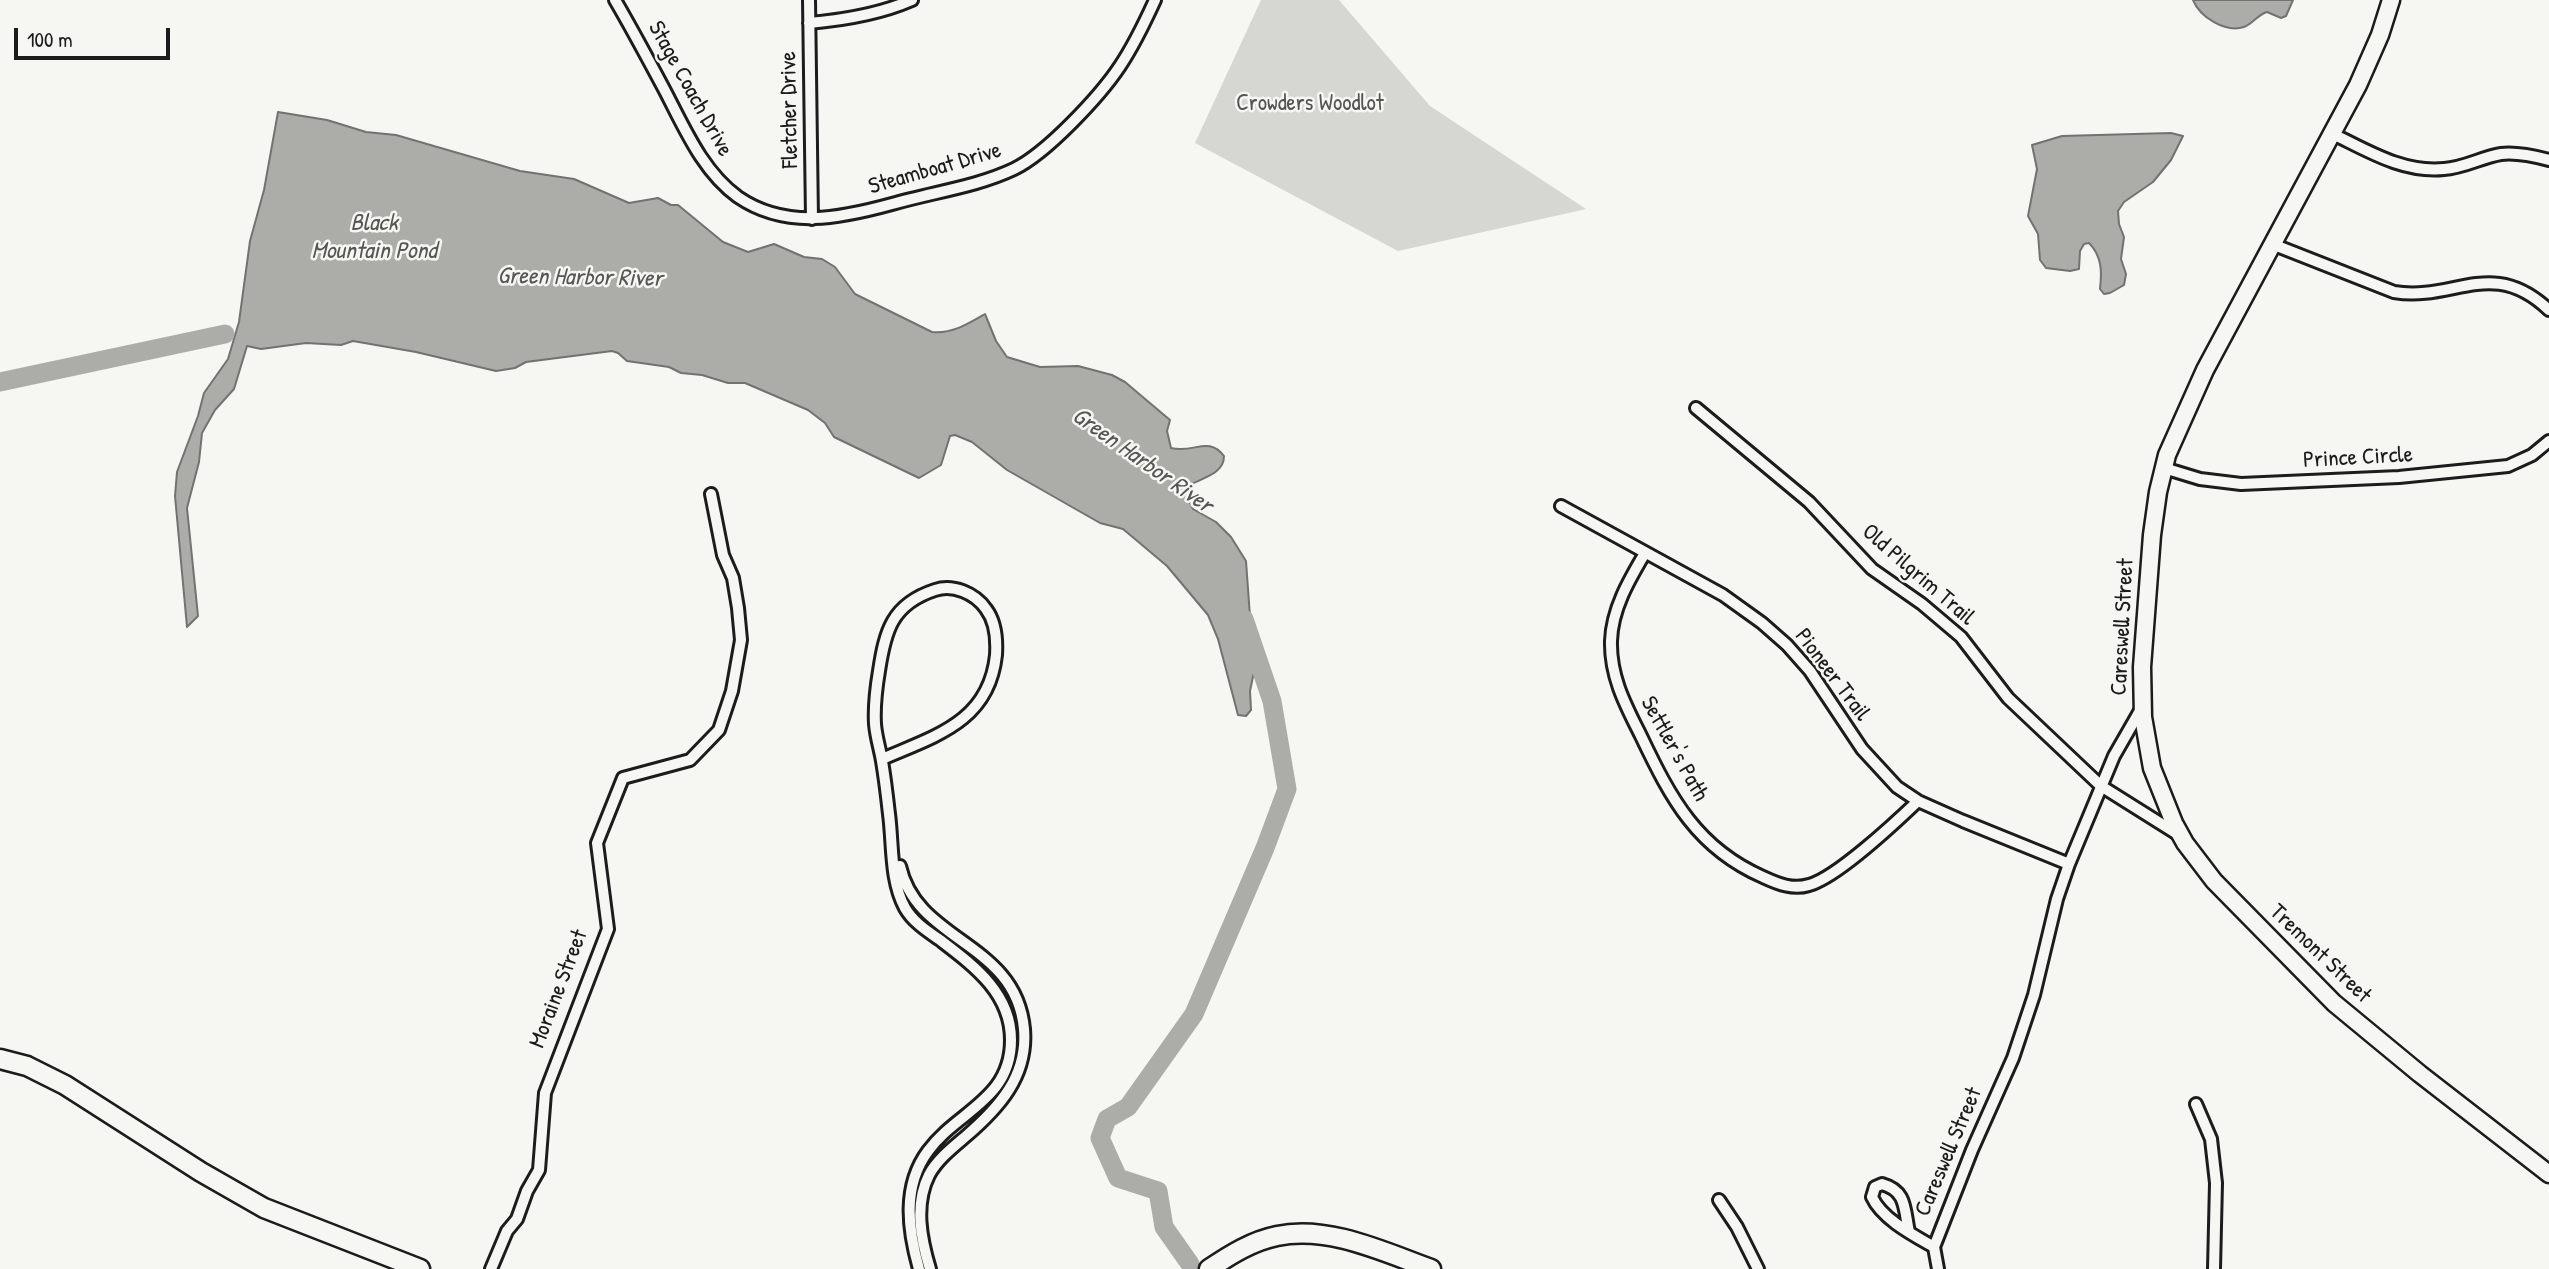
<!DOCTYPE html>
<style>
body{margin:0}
#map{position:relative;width:2549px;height:1269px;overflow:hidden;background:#f6f6f2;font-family:"Patrick Hand",sans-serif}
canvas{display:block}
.scale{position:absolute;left:14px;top:28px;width:156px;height:32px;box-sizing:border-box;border:4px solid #1c1c1c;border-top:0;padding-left:9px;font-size:21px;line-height:24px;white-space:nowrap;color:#1c1c1c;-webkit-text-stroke:5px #f6f6f2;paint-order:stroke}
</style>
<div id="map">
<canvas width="2549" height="1269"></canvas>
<div class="scale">100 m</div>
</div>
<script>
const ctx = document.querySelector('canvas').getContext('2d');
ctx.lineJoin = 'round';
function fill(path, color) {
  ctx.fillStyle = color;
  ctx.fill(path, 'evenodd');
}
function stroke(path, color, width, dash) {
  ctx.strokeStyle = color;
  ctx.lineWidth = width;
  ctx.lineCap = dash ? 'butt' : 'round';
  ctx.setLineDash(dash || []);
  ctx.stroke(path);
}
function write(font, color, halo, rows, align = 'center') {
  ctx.font = font + ' "Patrick Hand",sans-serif';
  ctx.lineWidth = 5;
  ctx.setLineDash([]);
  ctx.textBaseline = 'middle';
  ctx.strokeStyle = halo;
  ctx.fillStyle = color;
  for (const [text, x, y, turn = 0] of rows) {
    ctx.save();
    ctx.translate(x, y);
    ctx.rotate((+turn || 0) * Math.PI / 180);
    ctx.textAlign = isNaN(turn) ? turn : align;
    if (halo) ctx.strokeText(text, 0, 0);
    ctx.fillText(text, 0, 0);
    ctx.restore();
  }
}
const green = new Path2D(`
 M1261 0H1339L1430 106 1586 209 1398 251 1195 143Z`);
const water = new Path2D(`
 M2193 0H2293L2286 16 2281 18 2267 12C2257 15 2253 24 2244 27 2225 33 2200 17 2193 0Z
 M278 112 327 120 366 132 396 135 520 171 574 179 629 203 658 198 671 205H678L723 242 748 252 774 244 804 257 822 259 835 267 855 294 932 332C952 334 968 324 985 314L996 341 1007 357 1040 367 1078 366 1112 375 1125 382 1170 420 1167 431 1171 448C1194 454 1208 435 1224 456 1224 473 1205 477 1192 484L1188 498 1193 509 1216 522 1231 537 1246 561 1254 672 1250 691 1251 710 1246 716 1238 715 1218 639 1208 615 1167 566 1123 529 1100 523 1007 470 972 442 955 435 950 436 941 465 919 478 834 437 825 423 808 410 745 383H728L702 375 681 373 669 367 627 361 618 353 612 351 526 362 515 368 496 371 416 352 353 341 341 345 306 343 261 349 247 346 234 389 215 410 202 433 199 462 187 508 198 616 187 627 175 496 177 472 198 416 204 393 228 359 239 322 250 241 264 190Z
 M2171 133 2183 136 2171 160 2153 182 2124 202 2118 211 2119 224 2124 237 2121 259 2126 274 2124 285 2110 293 2104 294 2100 289C2102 272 2102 256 2089 243L2084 244 2080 251 2079 269 2070 271 2046 268 2040 260 2038 234 2028 216 2037 169 2032 145 2062 136Z`);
const river = new Path2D(`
 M0 382 225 334
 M1190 1264 1164 1227 1158 1191 1118 1178 1100 1138 1107 1119 1128 1107 1194 1014 1265 848 1287 789 1272 701 1244 619`);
const street = new Path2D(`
 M615 0C632 29 648 59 664 89 684 127 702 171 738 197 786 230 841 218 892 204 933 192 976 187 1014 169 1047 153 1100 96 1120 66 1134 45 1145 22 1155 0
 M809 0 812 219
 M809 23C844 20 880 14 912 0
 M2333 134C2368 151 2403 173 2444 169 2464 168 2482 157 2501 154 2517 152 2534 156 2549 160
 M2272 244 2394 292C2454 302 2492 256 2549 310
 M1696 408 1809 502 1872 569 1922 604 1961 637 2008 698 2101 786 2179 835
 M2164 468 2200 479 2241 484 2399 477 2508 466 2532 455 2549 441
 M1561 506 1723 595 1762 623 1787 645 1810 671 1862 749 1897 787 1918 801 1963 821 2069 864
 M1645 553C1629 580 1612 609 1611 641 1610 677 1626 706 1641 736 1671 799 1697 848 1763 877 1778 884 1793 890 1809 885 1836 878 1896 822 1918 801
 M882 759C935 736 989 722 996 655 997 639 996 622 986 609 975 593 953 584 935 590 892 604 885 631 879 671 876 689 874 707 875 724 876 737 880 749 882 761 885 779 887 796 889 814 893 844 890 881 905 908 913 922 927 931 940 940 974 966 1011 993 1011 1040 1011 1100 957 1111 928 1151 902 1186 908 1230 919 1269
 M900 866C917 943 1016 941 1024 1029 1028 1076 999 1108 965 1137 952 1148 937 1160 929 1175 914 1205 921 1239 930 1269
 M2196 1104 2211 1139 2216 1183 2214 1269
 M1719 1200 1737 1227 1758 1269
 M1909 1232C1904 1209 1907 1191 1882 1184L1875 1187 1872 1197C1882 1219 1913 1235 1934 1247
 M491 1269 507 1231 517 1219 527 1191 539 1170 545 1093 608 929 597 843 623 778 690 760 719 730 732 691 741 640 738 608 733 578 723 555 711 494
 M1938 1269 1934 1247 1972 1150 2013 1058 2034 995 2057 899 2069 864 2114 756 2141 709`);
const secondary = new Path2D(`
 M2391 0 2380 35 2358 85 2205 370 2167 455 2158 492 2152 535 2142 667 2143 717 2152 768 2174 823 2185 843 2214 881 2334 1003 2420 1074 2549 1174`);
const primary = new Path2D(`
 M0 1059 27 1066 65 1085 201 1172 264 1208 420 1269
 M1209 1269C1230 1255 1252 1241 1277 1236 1328 1225 1384 1252 1431 1269`);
const streetNames = [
 ["Stage Coach Drive",690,89,61],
 ["Fletcher Drive",790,110,-91],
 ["Steamboat Drive",935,169,-16],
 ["Prince Circle",2358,458,-3],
 ["Old Pilgrim Trail",1918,575,41],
 ["Careswell Street",2123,627,-87],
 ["Pioneer Trail",1832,675,53],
 ["Settler's Path",1674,749,61],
 ["Tremont Street",2320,954,44],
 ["Moraine Street",559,989,-69],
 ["Careswell Street",1949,1152,-67]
];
const parkNames = [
 ["Crowders Woodlot",1310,104]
];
const waterNames = [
 ["Black",374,224],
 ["Mountain Pond",374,252],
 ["Green Harbor River",580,278,1],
 ["Green Harbor River",1142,461,35]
];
fill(green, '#d6d6d2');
fill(water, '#acaca9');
stroke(water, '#727271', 2);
stroke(river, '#acaca9', 19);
stroke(street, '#1c1c1c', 16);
stroke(secondary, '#1c1c1c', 21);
stroke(primary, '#1c1c1c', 23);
stroke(street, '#f6f6f2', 10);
stroke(secondary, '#f6f6f2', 16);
stroke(primary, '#f6f6f2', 18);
write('23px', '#1c1c1c', '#f6f6f2', streetNames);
write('23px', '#545453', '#f6f6f2', parkNames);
write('italic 24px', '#565654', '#f6f6f2', waterNames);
</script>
